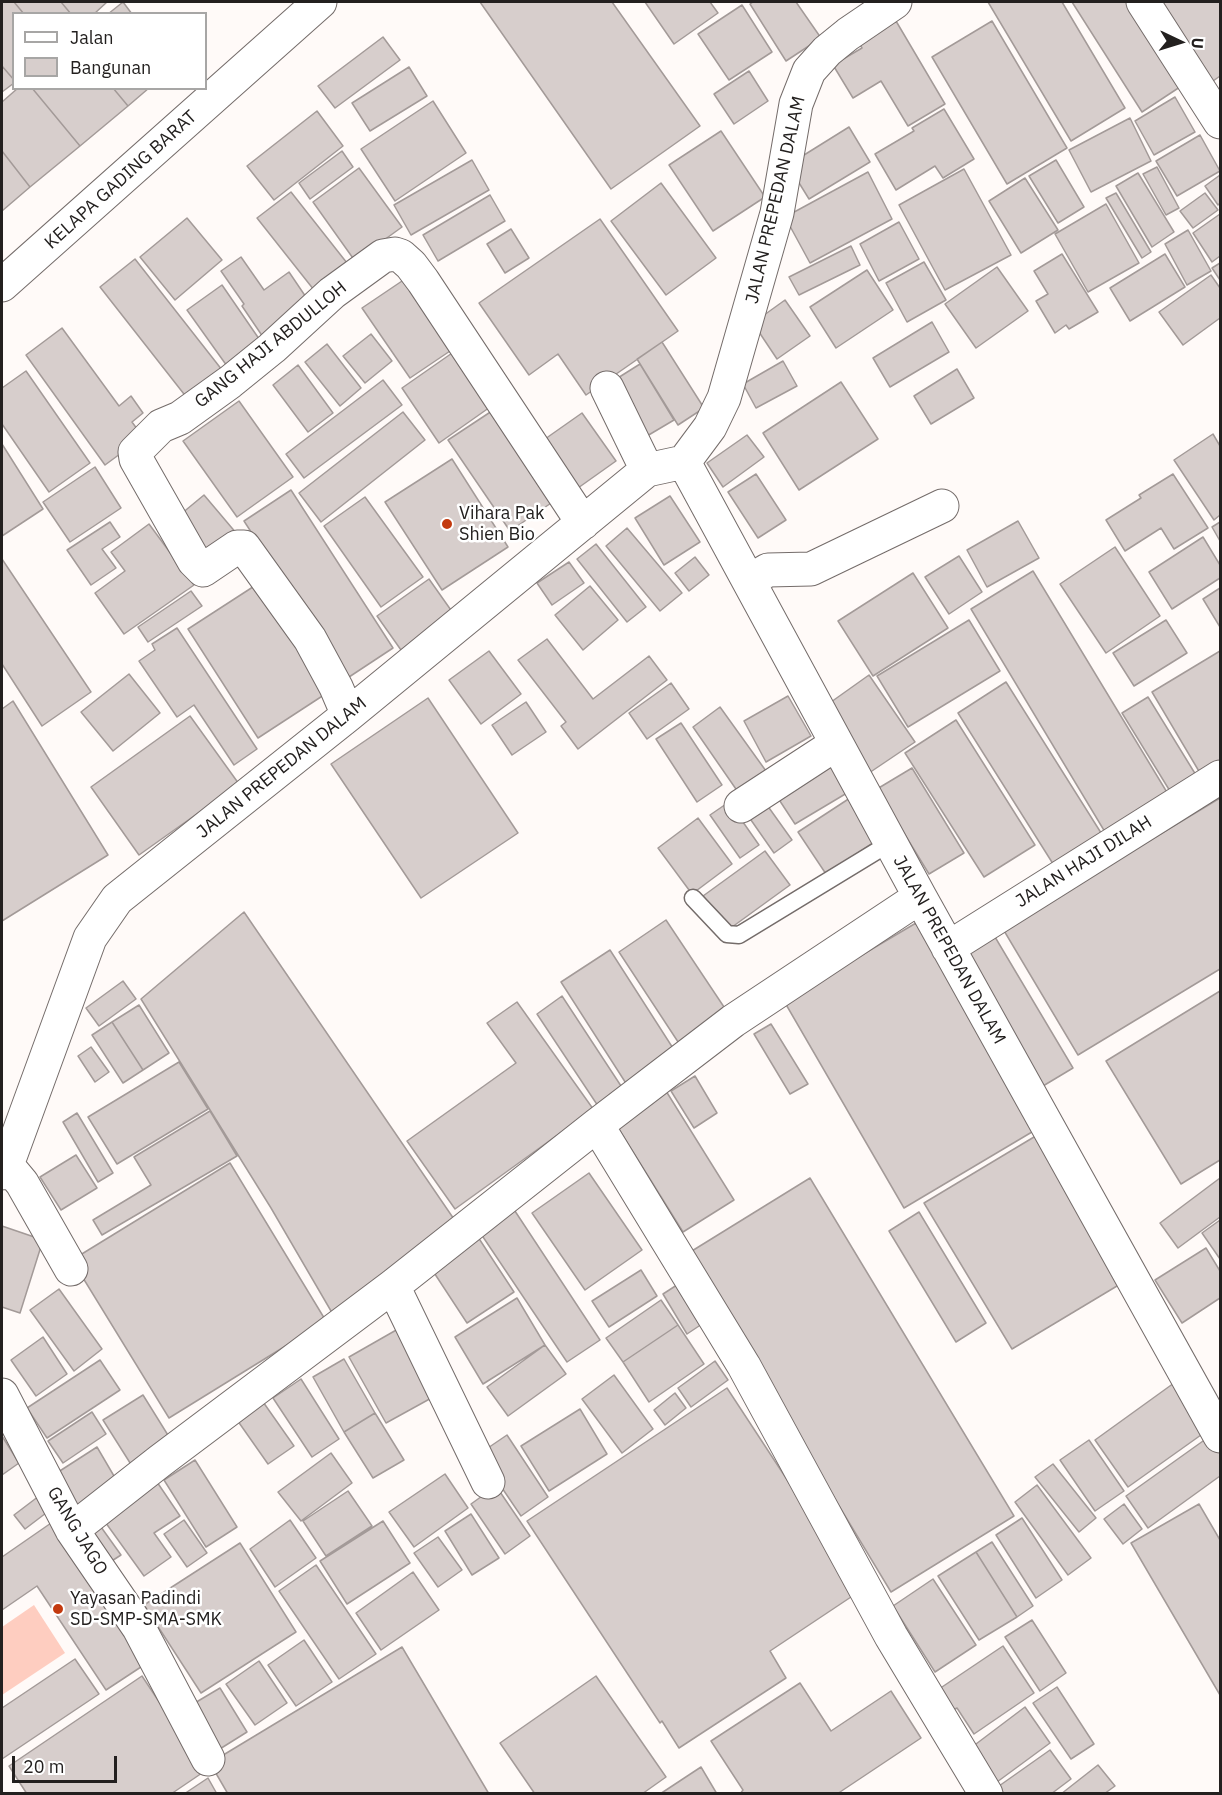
<!DOCTYPE html>
<style>
body{margin:0}
#map{position:relative;width:1222px;height:1795px;overflow:hidden;background:#fffaf8;font-family:"IBM Plex Sans",sans-serif}
canvas{display:block}
.frame{position:absolute;inset:0;border:3px solid #23201f;pointer-events:none}
.legend{position:absolute;left:12px;top:12px;width:195px;height:78px;box-sizing:border-box;background:#fff;border:2px solid #a7a6a5;margin:0;padding:8px 10px;list-style:none;font-size:18px;color:#23201f}
.legend li{display:flex;align-items:center;gap:12px;height:30px}
.legend b{width:30px;border:2px solid #a7a6a5}
.north{position:absolute;left:1150px;top:12px;width:60px;height:60px;-webkit-text-stroke:4px #fff;paint-order:stroke;rotate:94deg;font-size:16px;font-weight:700;line-height:24px;text-align:center;color:#23201f}
.north::after{content:'';display:block;margin:auto;width:21px;height:27px;background:#23201f;clip-path:polygon(50% 0,100% 100%,50% 72%,0 100%)}
.scale{position:absolute;left:12px;top:1756px;width:105px;height:27px;box-sizing:border-box;border:3px solid #23201f;border-top:0;padding-left:8px;font-size:18px;line-height:21px;white-space:nowrap;color:#23201f;-webkit-text-stroke:4px #fff;paint-order:stroke}
</style>
<div id="map">
<canvas width="1222" height="1795"></canvas>
<div class="frame"></div>
<ul class="legend">
<li><b style="height:8px;background:#fff"></b>Jalan</li>
<li><b style="height:16px;background:#d7cecc"></b>Bangunan</li>
</ul>
<div class="north">U</div>
<div class="scale">20 m</div>
</div>
<script>
const ctx = document.querySelector('canvas').getContext('2d');
ctx.lineJoin = 'round';
function fill(path, color) {
  ctx.fillStyle = color;
  ctx.fill(path, 'evenodd');
}
function stroke(path, color, width, dash) {
  ctx.strokeStyle = color;
  ctx.lineWidth = width;
  ctx.lineCap = dash ? 'butt' : 'round';
  ctx.setLineDash(dash || []);
  ctx.stroke(path);
}
function write(font, color, halo, rows, align = 'center') {
  ctx.font = font + ' "IBM Plex Sans",sans-serif';
  ctx.lineWidth = 5;
  ctx.setLineDash([]);
  ctx.textBaseline = 'middle';
  ctx.strokeStyle = halo;
  ctx.fillStyle = color;
  for (const [text, x, y, turn = 0] of rows) {
    ctx.save();
    ctx.translate(x, y);
    ctx.rotate((+turn || 0) * Math.PI / 180);
    ctx.textAlign = isNaN(turn) ? turn : align;
    if (halo) ctx.strokeText(text, 0, 0);
    ctx.fillText(text, 0, 0);
    ctx.restore();
  }
}
const green = new Path2D(`
 M34 1605 65 1653 2 1695V1627Z`);
const building = new Path2D(`
 M2 2H14L24 14H14V80L2 66Z
 M14 2H61L71 14H24Z
 M61 2H107L94 14H71Z
 M123 2 132 14H108Z
 M480 2H612L700 126 611 189Z
 M645 2H710L718 13 674 44Z
 M753 2H796L821 38 786 61 750 4Z
 M988 2H1062L1125 108 1071 141Z
 M1072 2H1138L1189 81 1142 112Z
 M1157 2H1220V76L1209 84Z
 M742 5 772 52 729 80 698 34Z
 M896 21 945 104 908 126 881 81 853 98 833 65 862 48 859 43Z
 M992 21 1067 148 1007 184 932 57Z
 M383 37 400 60 335 108 318 86Z
 M2 66 14 80V83L2 92Z
 M409 67 427 96 370 131 352 103Z
 M749 71 768 101 734 124 714 94Z
 M18 88H32L80 146 30 187 2 151V102Z
 M32 88H113L128 106 80 146Z
 M113 88H149L128 106Z
 M1175 97 1195 132 1154 155 1135 121Z
 M433 101 466 153 395 201 361 149Z
 M944 109 974 159 943 178 935 166 896 190 875 154 914 131 912 128Z
 M317 111 343 146 274 200 247 166Z
 M1130 118 1151 161 1091 192 1069 150Z
 M849 127 870 162 809 199 788 165Z
 M721 131 765 197 713 231 669 165Z
 M1200 135 1220 171 1177 196 1156 161Z
 M2 151 30 187 2 211Z
 M342 151 353 167 310 199 299 183Z
 M472 160 489 190 411 235 394 205Z
 M1056 160 1084 207 1058 223 1029 176Z
 M1157 167 1179 208 1166 215 1143 174Z
 M359 168 402 227 355 261 313 202Z
 M964 169 1011 255 945 290 899 205Z
 M868 172 892 219 810 263 785 217Z
 M1138 173 1174 232 1152 247 1116 186Z
 M1220 175V203L1218 205 1205 186Z
 M1025 178 1058 230 1021 253 989 201Z
 M661 183 716 258 666 295 611 221Z
 M291 192 347 263 314 290 257 218Z
 M1116 193 1151 252 1142 258 1106 198Z
 M1205 193 1218 210 1193 228 1180 211Z
 M490 195 505 221 438 261 423 235Z
 M1106 204 1139 263 1088 292 1055 234Z
 M1220 214V256L1212 262 1193 233Z
 M187 218 222 260 175 300 140 257Z
 M600 219 678 331 586 395 558 354 529 375 479 303Z
 M899 222 919 259 879 281 860 244Z
 M511 229 529 258 505 273 487 244Z
 M1188 230 1211 271 1187 285 1165 244Z
 M851 246 860 265 799 295 789 277Z
 M1062 254 1098 312 1069 329 1066 325 1055 333 1036 301 1048 294 1034 271Z
 M1165 254 1185 287 1130 321 1110 288Z
 M241 257 264 290 289 272 310 303 263 337 242 306 244 304 221 271Z
 M135 259 226 375 191 403 100 287Z
 M924 262 946 300 907 322 886 283Z
 M1220 263V280L1212 268Z
 M997 267 1028 311 976 348 945 304Z
 M867 270 893 310 836 348 810 307Z
 M1211 275 1220 288V318L1183 345 1159 312Z
 M405 279 453 349 410 378 362 308Z
 M222 285 266 349 232 373 187 310Z
 M785 300 810 336 777 359 753 323Z
 M932 322 949 352 890 387 873 358Z
 M62 328 119 406 131 396 143 413 132 422 143 437 105 465 26 355Z
 M371 334 392 361 365 383 343 356Z
 M662 342 704 408 678 425 637 359Z
 M327 344 361 388 340 406 305 362Z
 M455 351 493 405 439 443 402 388Z
 M783 361 797 386 756 408 743 384Z
 M640 364 674 420 647 436 613 381Z
 M298 365 333 413 308 432 273 385Z
 M957 369 974 398 931 424 914 396Z
 M26 371 90 463 49 492 2 424V388Z
 M383 380 402 405 304 478 286 454Z
 M841 382 878 439 799 490 763 433Z
 M239 401 293 477 237 517 183 441Z
 M498 407 560 497 510 531 448 440Z
 M403 412 425 440 321 522 299 493Z
 M582 413 616 461 578 488 545 439Z
 M1213 434 1220 446V515L1214 520 1174 460Z
 M747 435 764 457 723 487 707 463Z
 M2 444 43 509 2 536Z
 M452 459 508 547 442 590 385 502Z
 M95 467 121 508 70 542 43 502Z
 M756 474 786 520 758 538 728 492Z
 M1173 474 1208 528 1174 549 1161 528 1125 551 1106 520 1141 498 1139 495Z
 M291 490 393 648 346 679 244 521Z
 M204 495 237 534 208 559 175 519Z
 M670 496 700 542 664 565 635 518Z
 M365 497 423 577 381 607 324 526Z
 M1018 521 1039 558 987 587 967 550Z
 M110 522 120 537 102 549 116 568 91 585 67 550Z
 M1220 522V541L1212 527Z
 M149 524 194 585 124 634 95 593 125 571 111 552Z
 M627 528 682 593 660 611 606 546Z
 M1203 537 1220 565V578L1172 609 1149 572Z
 M596 544 646 607 627 622 577 559Z
 M1115 547 1160 616 1106 653 1060 584Z
 M959 556 982 592 949 614 925 577Z
 M695 557 709 575 689 591 675 573Z
 M2 559 91 692 42 726 2 664Z
 M569 562 584 583 552 605 537 583Z
 M1033 571 1168 794 1105 832 971 609Z
 M913 573 948 628 873 676 838 621Z
 M429 579 453 613 401 650 377 616Z
 M259 583 330 691 258 738 188 629Z
 M590 586 618 620 583 650 555 615Z
 M1220 588V627L1203 599Z
 M191 591 202 606 148 642 138 627Z
 M969 620 1000 671 908 727 877 676Z
 M1166 620 1187 653 1134 686 1113 653Z
 M177 628 257 749 234 765 194 705 177 717 139 661 155 650 152 644Z
 M547 639 593 699 649 656 667 680 578 749 561 726 566 722 518 660Z
 M489 651 521 694 481 724 449 680Z
 M1220 651V761L1200 773 1152 692Z
 M129 674 160 713 113 751 81 712Z
 M869 675 915 742 869 773 824 707Z
 M1006 682 1103 836 1055 867 958 713Z
 M671 683 689 709 647 739 629 713Z
 M788 696 811 736 766 762 744 721Z
 M1148 697 1199 780 1173 796 1122 713Z
 M428 698 518 833 421 898 331 764Z
 M13 701 108 855 2 921V709Z
 M526 702 546 732 512 755 492 725Z
 M720 707 766 771 738 792 693 727Z
 M190 716 239 784 139 855 91 787Z
 M956 720 1035 845 984 877 905 753Z
 M681 723 722 785 697 802 656 739Z
 M834 760 852 790 795 824 776 795Z
 M912 768 964 853 929 874 877 789Z
 M762 798 792 840 774 853 744 810Z
 M850 798 877 840 826 874 798 832Z
 M1220 798V969L1078 1055 1003 929Z
 M729 802 759 845 740 858 710 815Z
 M698 818 732 864 692 894 658 848Z
 M765 851 790 885 728 930 703 896Z
 M244 912 458 1225 338 1323 271 1208 141 999Z
 M666 920 732 1019 684 1051 619 952Z
 M916 923 1037 1129 904 1208 784 1001Z
 M995 937 1073 1068 1043 1086 966 955Z
 M610 950 678 1056 629 1088 561 982Z
 M123 981 136 999 99 1026 86 1008Z
 M1220 991V1160L1181 1184 1106 1061Z
 M562 996 623 1089 598 1106 537 1014Z
 M517 1002 596 1113 563 1131 455 1209 407 1141 516 1063 487 1023Z
 M139 1005 169 1053 143 1070 112 1022Z
 M112 1022 143 1070 123 1083 92 1035Z
 M771 1024 808 1084 790 1094 754 1034Z
 M91 1047 109 1072 95 1082 78 1056Z
 M179 1062 208 1109 117 1164 88 1117Z
 M695 1076 717 1113 694 1128 671 1091Z
 M666 1091 734 1200 683 1232 615 1123Z
 M210 1111 237 1156 102 1235 93 1220 151 1185 134 1157Z
 M77 1113 113 1173 98 1182 63 1122Z
 M1039 1134 1127 1280 1012 1349 924 1203Z
 M76 1155 97 1188 61 1210 40 1177Z
 M230 1163 326 1321 169 1418 72 1260Z
 M589 1173 642 1250 585 1290 532 1213Z
 M810 1178 1014 1516 891 1592 687 1254Z
 M1220 1178V1217L1178 1248 1160 1223Z
 M511 1205 600 1340 567 1362 477 1228Z
 M919 1212 986 1323 956 1342 889 1231Z
 M1220 1220V1259L1202 1233Z
 M2 1226 43 1240 20 1313 2 1307Z
 M476 1234 514 1292 467 1323 429 1265Z
 M1206 1248 1220 1271V1298L1182 1323 1155 1280Z
 M641 1270 657 1296 609 1327 592 1301Z
 M680 1283 705 1322 687 1334 663 1294Z
 M59 1289 102 1349 74 1371 30 1310Z
 M517 1298 545 1345 483 1384 455 1337Z
 M661 1300 678 1325 623 1362 606 1338Z
 M678 1325 704 1364 649 1402 623 1362Z
 M398 1329 435 1396 386 1423 349 1357Z
 M43 1337 67 1374 36 1396 11 1360Z
 M545 1345 566 1374 508 1416 487 1387Z
 M344 1359 375 1413 344 1432 313 1377Z
 M100 1360 120 1390 47 1438 27 1408Z
 M715 1361 728 1380 691 1407 678 1388Z
 M614 1375 653 1429 622 1453 582 1399Z
 M301 1379 339 1439 312 1457 273 1398Z
 M1174 1383 1208 1430 1128 1487 1095 1440Z
 M727 1388 860 1591 770 1651 786 1678 679 1748 662 1721 660 1723 527 1521Z
 M675 1393 686 1408 665 1425 654 1410Z
 M143 1395 171 1440 132 1466 103 1420Z
 M261 1399 294 1446 268 1464 235 1417Z
 M580 1409 607 1454 549 1491 521 1446Z
 M92 1412 106 1434 63 1463 48 1441Z
 M375 1413 404 1460 373 1478 344 1432Z
 M507 1435 548 1497 521 1516 479 1454Z
 M2 1436 19 1463 2 1475Z
 M1210 1436 1220 1451V1476L1148 1528 1126 1496Z
 M1089 1440 1124 1491 1095 1511 1060 1460Z
 M97 1447 121 1488 77 1515 52 1476Z
 M331 1453 352 1483 301 1521 278 1492Z
 M195 1460 237 1527 206 1547 164 1480Z
 M1053 1464 1096 1518 1079 1532 1035 1477Z
 M445 1474 468 1508 414 1547 389 1512Z
 M157 1482 180 1516 154 1533 171 1557 144 1576 103 1519Z
 M1037 1485 1091 1558 1068 1575 1015 1502Z
 M496 1486 530 1536 505 1554 471 1504Z
 M348 1491 372 1526 326 1556 303 1521Z
 M39 1496 50 1510 25 1529 14 1515Z
 M1124 1504 1142 1529 1123 1544 1104 1519Z
 M1199 1504 1220 1540V1695L1131 1543Z
 M471 1514 499 1558 472 1575 445 1531Z
 M1022 1518 1062 1580 1036 1598 996 1535Z
 M96 1520 121 1555 104 1566 80 1530Z
 M184 1520 207 1553 187 1567 164 1534Z
 M290 1520 316 1558 275 1587 250 1549Z
 M54 1521 147 1663 106 1690 37 1586 2 1610V1557Z
 M383 1521 410 1563 347 1604 320 1561Z
 M438 1537 462 1570 438 1587 414 1553Z
 M992 1542 1033 1606 1017 1617 976 1552Z
 M240 1543 296 1632 201 1693 144 1605Z
 M976 1552 1017 1617 979 1640 938 1576Z
 M316 1565 376 1654 339 1679 279 1591Z
 M413 1572 439 1610 381 1650 356 1613Z
 M933 1579 976 1645 935 1672 893 1606Z
 M1032 1620 1066 1673 1040 1691 1005 1637Z
 M304 1640 332 1682 296 1706 268 1665Z
 M1003 1646 1034 1693 974 1734 957 1708 953 1710 939 1689Z
 M402 1647 489 1794H228L210 1763Z
 M75 1659 99 1694 2 1759V1708Z
 M259 1661 287 1703 255 1725 226 1684Z
 M142 1676 205 1771 171 1794H27L9 1766Z
 M596 1676 666 1777 642 1794H535L500 1743Z
 M800 1683 831 1731 891 1691 921 1738 837 1794H740L743 1790 711 1741Z
 M1057 1687 1094 1744 1071 1759 1033 1703Z
 M220 1688 247 1732 215 1752 188 1707Z
 M1025 1707 1050 1743 997 1782 972 1747Z
 M1050 1750 1071 1779 1051 1794H1004L999 1786Z
 M1098 1765 1115 1786 1104 1794H1061Z
 M701 1767 717 1794H660Z
 M208 1778 217 1794H184Z`);
const service = new Path2D(`
 M693 898 727 934 739 935 890 843`);
const minor = new Path2D(`
 M1143 2 1220 122
 M2 285 320 2
 M607 388 647 470
 M684 462 920 897 1220 1436
 M749 581 768 570 811 569 942 506
 M348 715 336 687 310 639 244 547H237L203 570 194 561 136 459 135 452 161 426 180 418 230 382 272 348 332 293 383 256 395 254 401 256 411 265 423 281 583 523
 M741 806 836 744
 M948 948 1220 777
 M597 1125 744 1366 891 1636 986 1794
 M7 1165 22 1183 71 1269
 M2 1173 7 1165 90 938 117 899 348 715 647 470 684 462 710 427 724 398 777 213 796 104 809 71 827 51 848 34 895 2
 M393 1286 488 1482
 M2 1395 72 1530 139 1628 208 1759
 M72 1530 160 1461 393 1286 597 1125 733 1021 920 897`);
const markers = [
 [447,524,6,"#c33a0f"],
 [58,1609,6,"#c33a0f"]
];
const streetNames = [
 ["KELAPA GADING BARAT",121,180,-42],
 ["JALAN PREPEDAN DALAM",776,200,-77],
 ["GANG HAJI ABDULLOH",271,345,-39],
 ["JALAN PREPEDAN DALAM",282,768,-39],
 ["JALAN HAJI DILAH",1084,862,-32],
 ["JALAN PREPEDAN DALAM",949,950,61],
 ["GANG JAGO",77,1531,59]
];
const poiNames = [
 ["Vihara Pak",459,514],
 ["Shien Bio",459,535],
 ["Yayasan Padindi",70,1599],
 ["SD-SMP-SMA-SMK",70,1620]
];
fill(green, '#fecdc0');
fill(building, '#d7cecc');
stroke(building, '#a39a98', 1.5);
stroke(service, '#746c6a', 19);
stroke(minor, '#746c6a', 35);
stroke(service, '#fff', 16);
stroke(minor, '#fff', 33);
for (const [x, y, r, color] of markers) {
  const dot = new Path2D();
  dot.arc(x, y, r, 0, 2 * Math.PI);
  ctx.fillStyle = color;
  ctx.fill(dot);
  stroke(dot, '#fff', 2);
}
write('18px', '#23201f', '#fff', streetNames);
write('18px', '#23201f', '#fff', poiNames, 'left');
</script>
